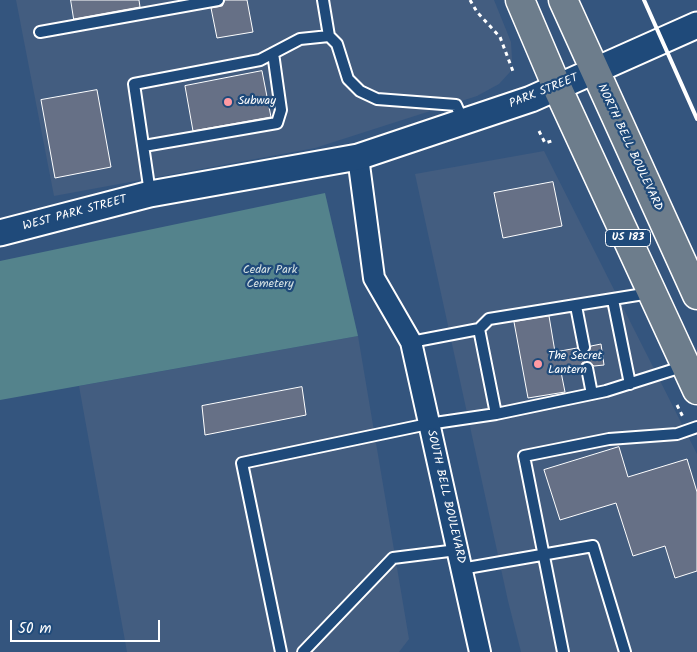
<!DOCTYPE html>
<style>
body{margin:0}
#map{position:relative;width:697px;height:652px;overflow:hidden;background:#34557e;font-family:Kalam,sans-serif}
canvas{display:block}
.scale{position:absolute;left:10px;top:620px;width:150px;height:22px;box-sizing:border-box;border:2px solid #fff;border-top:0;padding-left:6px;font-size:15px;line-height:18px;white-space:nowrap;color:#fff;-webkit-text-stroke:4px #1f4a7a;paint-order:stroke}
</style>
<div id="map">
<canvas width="697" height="652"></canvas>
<div class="scale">50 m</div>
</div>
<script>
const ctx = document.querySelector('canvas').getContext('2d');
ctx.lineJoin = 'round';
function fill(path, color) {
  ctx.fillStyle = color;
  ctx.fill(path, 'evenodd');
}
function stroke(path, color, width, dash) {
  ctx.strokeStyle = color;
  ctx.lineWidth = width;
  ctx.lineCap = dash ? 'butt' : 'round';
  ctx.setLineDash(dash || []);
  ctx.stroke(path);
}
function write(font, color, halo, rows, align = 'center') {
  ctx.font = font + ' Kalam,sans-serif';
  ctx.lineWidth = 4.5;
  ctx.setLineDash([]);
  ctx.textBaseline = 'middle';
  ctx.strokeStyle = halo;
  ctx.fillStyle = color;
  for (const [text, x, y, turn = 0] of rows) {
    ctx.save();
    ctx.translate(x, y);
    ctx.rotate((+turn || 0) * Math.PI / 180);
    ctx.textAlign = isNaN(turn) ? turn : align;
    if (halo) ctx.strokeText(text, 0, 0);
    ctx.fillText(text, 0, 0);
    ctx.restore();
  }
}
const built = new Path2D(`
 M16 0H494L511 42 512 59 510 72 499 84 477 96 315 148 54 196Z
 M544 151 697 454V652H521L508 601 415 174Z
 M358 336 409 639 399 652H127L79 386Z`);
const green = new Path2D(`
 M325 193 358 336 0 400V261Z`);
const building = new Path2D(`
 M71 0H139L140 7 74 19Z
 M225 0H247L253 32 217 38 211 8 222 6Z
 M262 71 271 117 193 131 185 86Z
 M97 90 111 167 55 178 41 100Z
 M553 182 562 226 503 238 494 193Z
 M549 316 555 352 577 348 579 352 585 354 589 352 591 346 601 344 604 365 594 366 586 361 582 363 580 369 561 372 565 392 528 398 514 322Z
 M302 387 306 415 205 435 202 406Z
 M619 447 628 477 687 459 697 492V571L675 578 665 546 633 556 616 503 560 520 544 470Z`);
const path = new Path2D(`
 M470 0 477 12 500 37 514 74
 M539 131 545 143 555 140
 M677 405 683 417`);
const service = new Path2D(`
 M323 0 329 36 337 44 348 79 360 91 377 99 456 105 463 121
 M40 32 218 0
 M144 146 277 123 281 110 273 53
 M150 193 134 84 260 60 300 39 329 36
 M613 300 630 384
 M576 306 584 347
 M479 329 489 319 650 293
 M587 368 592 394
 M496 414 606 391 685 366
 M461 569 593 546 625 652
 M281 652 242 463 428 424 496 414 479 329 411 342
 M303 652 393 558 457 550
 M563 652 524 456 609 439 677 434 697 427`);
const minor = new Path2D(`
 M358 157 374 278 411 342 480 652`);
const tertiary = new Path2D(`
 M0 233 150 194 358 157 531 99 697 25`);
const primary = new Path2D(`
 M520 0 557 87 697 390
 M563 0 697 295`);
const rail = new Path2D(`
 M644 0 697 119`);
const markers = [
 [228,102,5,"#ff9aa2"],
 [538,364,5,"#ff9aa2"]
];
const shields = [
 [628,238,45]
];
const shieldNames = [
 ["US 183",628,238]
];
const streetNames = [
 ["PARK STREET",544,92,-22],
 ["NORTH BELL BOULEVARD",629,148,65],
 ["WEST PARK STREET",75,214,-15],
 ["SOUTH BELL BOULEVARD",445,497,77]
];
const poiNames = [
 ["Subway",238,102],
 ["The Secret",548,357],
 ["Lantern",548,371]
];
const parkNames = [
 ["Cedar Park",270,271],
 ["Cemetery",270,285]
];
fill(built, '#435d80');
fill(green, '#54838c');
fill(building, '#667086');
stroke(building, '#fff', 1);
stroke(service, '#fff', 14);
stroke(minor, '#fff', 24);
stroke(tertiary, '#fff', 29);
stroke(primary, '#fff', 31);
stroke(path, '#fff', 3, [4, 4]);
stroke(service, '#1f4a7a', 10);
stroke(minor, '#1f4a7a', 20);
stroke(tertiary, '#1f4a7a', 25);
stroke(primary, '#6d7d8c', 28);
stroke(rail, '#fff', 4);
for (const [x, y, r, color] of markers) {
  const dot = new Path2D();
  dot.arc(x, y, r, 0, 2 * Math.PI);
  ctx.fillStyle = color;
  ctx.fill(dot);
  stroke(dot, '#1f4a7a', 2);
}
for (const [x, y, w] of shields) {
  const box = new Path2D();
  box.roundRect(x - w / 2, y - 8.5, w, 17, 4);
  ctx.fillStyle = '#1f4a7a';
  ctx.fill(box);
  stroke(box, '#fff', 1);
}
write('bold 11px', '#fff', null, shieldNames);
write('12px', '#fff', '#1f4a7a', streetNames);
write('12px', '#fff', '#1f4a7a', poiNames, 'left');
write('12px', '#d4e0e2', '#1f4a7a', parkNames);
</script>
